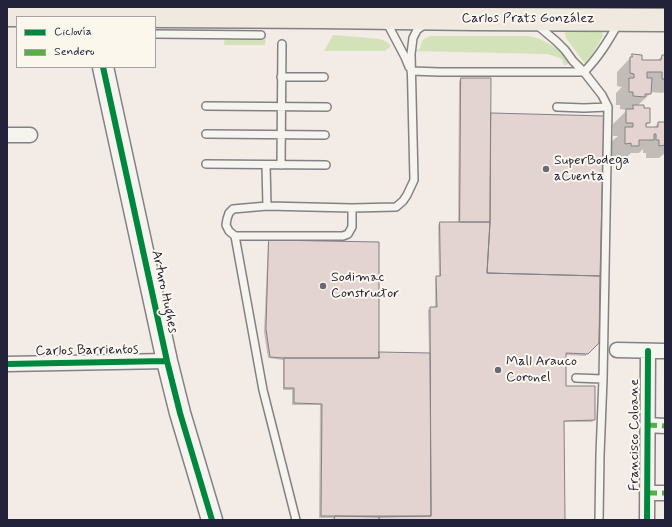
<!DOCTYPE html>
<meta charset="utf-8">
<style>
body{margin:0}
#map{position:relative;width:672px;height:527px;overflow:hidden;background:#f3ebe6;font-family:Mynerve,sans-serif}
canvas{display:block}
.frame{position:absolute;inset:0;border:8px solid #22223b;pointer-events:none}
.legend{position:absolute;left:16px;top:16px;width:140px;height:52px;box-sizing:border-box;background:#fbf7ec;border:1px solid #a4a2a5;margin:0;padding:5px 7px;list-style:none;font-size:12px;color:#22223b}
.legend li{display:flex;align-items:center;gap:8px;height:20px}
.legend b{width:20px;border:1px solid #a4a2a5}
</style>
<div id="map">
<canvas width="672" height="527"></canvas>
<div class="frame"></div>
<ul class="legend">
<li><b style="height:5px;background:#00873e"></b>Ciclovía</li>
<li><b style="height:5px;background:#55b146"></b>Sendero</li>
</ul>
</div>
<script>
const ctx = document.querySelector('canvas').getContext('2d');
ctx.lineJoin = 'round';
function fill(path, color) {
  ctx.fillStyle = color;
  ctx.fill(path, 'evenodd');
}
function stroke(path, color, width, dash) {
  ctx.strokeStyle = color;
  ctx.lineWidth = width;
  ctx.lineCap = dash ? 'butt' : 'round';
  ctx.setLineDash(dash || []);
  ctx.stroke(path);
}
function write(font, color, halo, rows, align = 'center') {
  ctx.font = font + ' Mynerve,sans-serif';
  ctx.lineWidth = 4;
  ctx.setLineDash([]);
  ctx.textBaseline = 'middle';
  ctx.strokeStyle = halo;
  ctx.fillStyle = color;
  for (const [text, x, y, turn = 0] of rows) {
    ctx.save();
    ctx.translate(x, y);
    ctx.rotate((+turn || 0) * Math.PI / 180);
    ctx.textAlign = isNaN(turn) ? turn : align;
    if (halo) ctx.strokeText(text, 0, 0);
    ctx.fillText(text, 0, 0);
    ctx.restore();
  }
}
const green = new Path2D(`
 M576 7H665V11L578 10Z
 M566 31H602L603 36 586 65 566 38 565 34Z
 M225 34H266L265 45H224Z
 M333 35 380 39 387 42 391 46 385 51H324Z
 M431 36H528C544 38 559 49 569 61L568 64 566 65H564L562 59 548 54 412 51 420 49C422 40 422 39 431 36Z`);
const shadow = new Path2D(`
 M633 55 641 61H657L662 56H665V90L663 93 650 92V94L637 106 649 123 645 126V128H654L658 123H665V153L659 158H646V153H643V149L639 153H631L625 159H618V156H612V141L618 136H613V124L627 110 620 109V105H616V93L622 87 617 86V72Z
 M461 79 490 114 603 117 598 343 585 356 565 355V387L594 420 592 422H563L564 520H333V518H319L320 405H292V390H283V360L268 358 264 332 268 243 270 241 378 353 429 354 428 310 430 308H435V279L437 277H439L438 225 440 223H458L459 81Z`);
const building = new Path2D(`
 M632 54 642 55V60H661L662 55H665V79H662V72H647V78H652L651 94H645V97L633 96V92H629V78H634V74L630 73V57H632Z
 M461 78H491L490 222H460Z
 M633 105H644V108H650V123H646V127H658V122H665V145L659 146V140H656V134H654V140H639V146H631V143L625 144V127H633V123H626V109H633Z
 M491 113 604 116 600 276 487 273 490 222Z
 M440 222H490L487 273 600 276 599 343 588 354 566 353V386H595V420L564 421 565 520H379V517L431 516 430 307H437L436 276H440Z
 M269 240 379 242V358H284L270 357 266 329Z
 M379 352 430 353 431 516H321L322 404 294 403V388H284V358H379Z
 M335 516 379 517V520H335Z`);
const lane = new Path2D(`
 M386 21 405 57 409 67
 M537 25 556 41 565 50 573 61 584 72C599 57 609 40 619 22
 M155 34 261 35
 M411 71 440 72H584L591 81 602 95 608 107 603 379 576 378
 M281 77H324
 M206 106 327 107
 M557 107 584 108 608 107
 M206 134 325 135
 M206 164 326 165
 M266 165 267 206
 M281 165 282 44
 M235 236H343L348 234 352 227V208
 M296 520 263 390 235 236 229 231 226 225 227 219 229 213 233 209 267 206 352 208 396 207 403 201 407 195 414 180 411 54 413 38 417 30 425 24
 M599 520 600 455 603 379`);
const street = new Path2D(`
 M7 135H30
 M617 350 665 351
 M7 364 167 361
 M647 425 665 426
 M647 493H665
 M647 520 648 351`);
const secondary = new Path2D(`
 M103 67 167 361 180 413 212 520`);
const primary = new Path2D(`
 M7 15 321 17 474 19 665 20`);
const quiet = new Path2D(`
 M647 425 665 426
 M647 493H665`);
const cycleway = new Path2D(`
 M103 67 167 361 180 413 212 520
 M7 364 167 361
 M647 520 648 351`);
const markers = [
 [546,169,4,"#6b6877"],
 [323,286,4,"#6b6877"],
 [498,370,4,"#6b6877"]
];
const streetNames = [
 ["Carlos Prats González",528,19],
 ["Arturo Hughes",164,292,78],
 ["Carlos Barrientos",87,351,-1],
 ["Francisco Coloane",635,435,-90]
];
const poiNames = [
 ["SuperBodega",554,161],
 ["aCuenta",554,177],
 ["Sodimac",331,278],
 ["Constructor",331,294],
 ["Mall Arauco",506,362],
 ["Coronel",506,378]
];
fill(green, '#d3e2b9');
fill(shadow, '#0003');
fill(building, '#e3d4d1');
stroke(building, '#848184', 1);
stroke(lane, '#848184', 10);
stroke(street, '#848184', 17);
stroke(secondary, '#848184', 23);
stroke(primary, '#848184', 25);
stroke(lane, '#f6f4ef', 7);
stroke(street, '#f6f4ef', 14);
stroke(secondary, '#f6f4ef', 20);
stroke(primary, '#efe9e0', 22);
stroke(quiet, '#55b146', 5, [10, 5]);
stroke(cycleway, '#00873e', 6);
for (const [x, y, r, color] of markers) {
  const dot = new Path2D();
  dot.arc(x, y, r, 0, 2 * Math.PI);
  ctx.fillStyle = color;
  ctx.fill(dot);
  stroke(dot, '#fbf7ec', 1.5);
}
write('14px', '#22223b', '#fbf7ec', streetNames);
write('14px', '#22223b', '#fbf7ec', poiNames, 'left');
</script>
